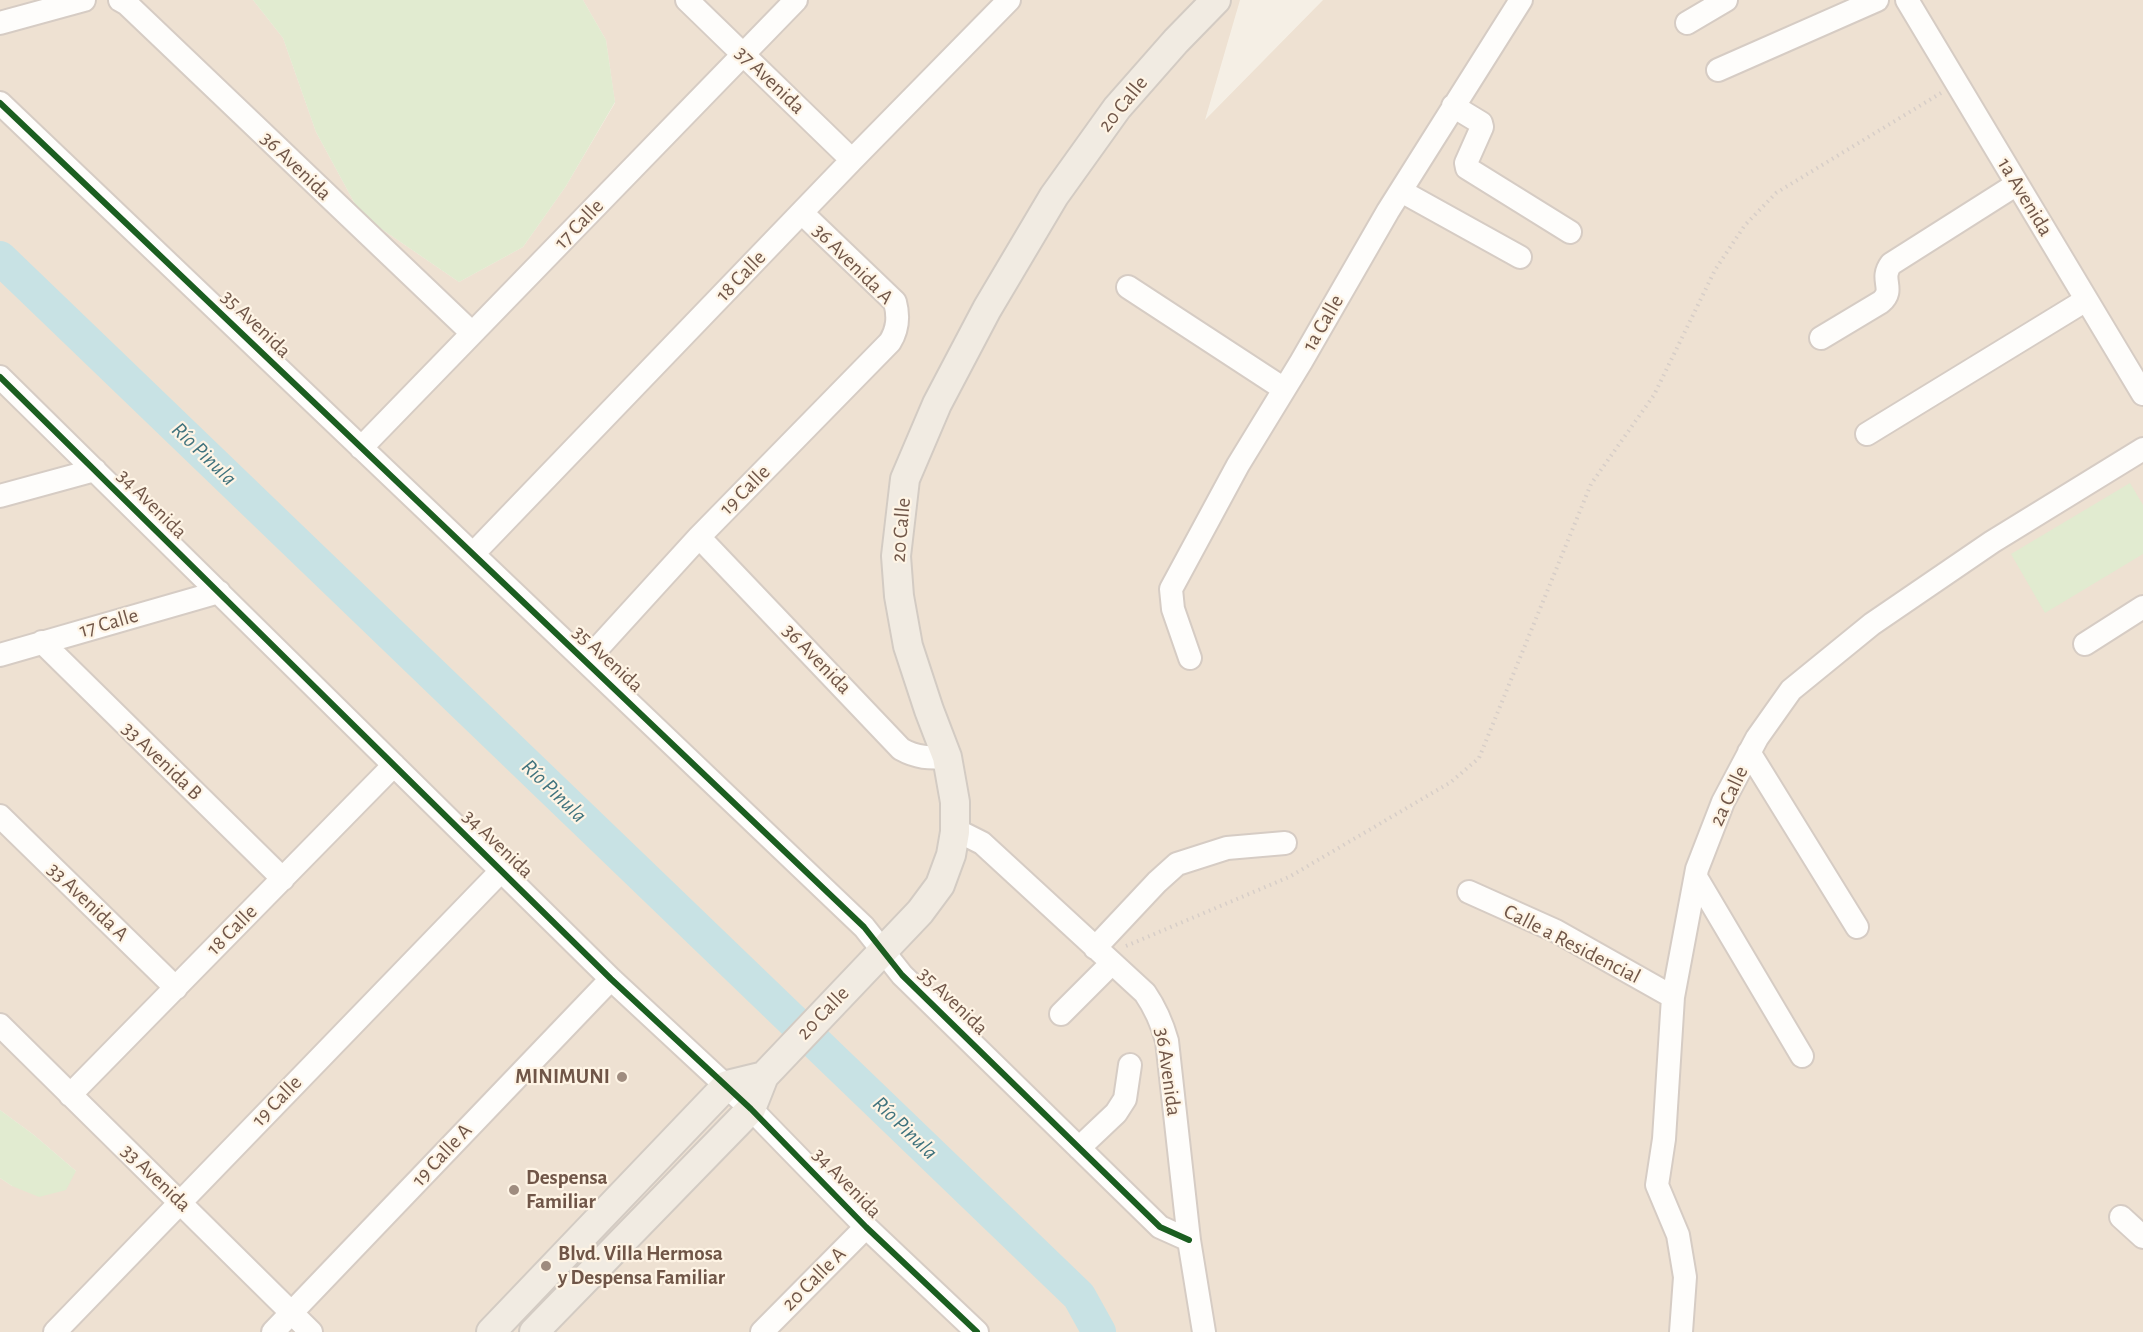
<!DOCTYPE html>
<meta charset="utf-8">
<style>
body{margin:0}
canvas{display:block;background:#f5efe5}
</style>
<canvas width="2143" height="1332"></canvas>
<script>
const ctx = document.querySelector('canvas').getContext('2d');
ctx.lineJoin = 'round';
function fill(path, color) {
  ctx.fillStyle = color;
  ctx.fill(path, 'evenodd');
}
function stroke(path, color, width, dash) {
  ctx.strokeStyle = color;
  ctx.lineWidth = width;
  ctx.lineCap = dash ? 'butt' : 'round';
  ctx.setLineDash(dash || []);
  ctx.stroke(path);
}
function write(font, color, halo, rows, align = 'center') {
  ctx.font = font + ' "Alegreya Sans",sans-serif';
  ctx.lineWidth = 4.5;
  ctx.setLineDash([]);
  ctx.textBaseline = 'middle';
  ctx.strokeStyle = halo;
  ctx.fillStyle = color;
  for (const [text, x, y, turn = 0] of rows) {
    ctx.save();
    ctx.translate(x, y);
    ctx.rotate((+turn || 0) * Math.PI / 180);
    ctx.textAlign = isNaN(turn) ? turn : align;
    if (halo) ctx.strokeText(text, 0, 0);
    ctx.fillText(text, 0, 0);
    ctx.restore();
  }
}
const residential = new Path2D(`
 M0 0H253L283 38 316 132 361 215 459 282 523 247 566 186 615 103 606 40 583 0H1240L1205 120 1323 0H2143V1332H0V1178L12 1186 76 1171 34 1135 0 1110Z`);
const green = new Path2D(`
 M253 0H583L606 40 615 102 566 186 523 247 459 282 361 215 316 132 283 38Z
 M2130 483 2143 505V554L2045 613 2011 554Z
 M0 1110 34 1135 76 1171 66 1190 39 1197 12 1186 0 1178Z`);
const river = new Path2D(`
 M0 258 1079 1296 1099 1332`);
const path = new Path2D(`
 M1126 946 1289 877 1451 782 1479 758 1591 484 1654 395 1715 270 1745 225 1776 193 1941 93`);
const minor = new Path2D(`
 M120 0 127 4 472 333
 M687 0 852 160
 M1907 0 2143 394
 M0 23 84 0
 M1687 23 1726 0
 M1718 70 1877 0
 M0 103 864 927 902 975 1160 1227 1189 1240
 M1453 106 1481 123 1482 127 1466 163 1467 168 1570 232
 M1401 191 1520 257
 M1128 287 1284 389
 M1821 338 1881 302C1896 289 1879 280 1891 264L2017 184
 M0 377 611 979 751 1109 866 1227 977 1332
 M1867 434 2086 300
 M361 448 796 0
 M0 496 95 470
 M699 537 901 749C917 758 929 758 947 757
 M473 554 852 160 1009 0
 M42 642 283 879
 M2085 644 2143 607
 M0 655 219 592
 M1190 658 1173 609 1171 589 1238 465 1301 362 1388 211 1521 0
 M586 661 699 537 890 342C898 329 899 317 895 302L802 213
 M1749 752 1857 927
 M0 816 176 988
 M955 832 964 834 982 843 1145 993C1156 1009 1162 1023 1167 1041L1189 1240 1204 1332
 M1696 877 1802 1056
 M1469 892 1556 931 1673 997
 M1095 948 1157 882 1177 864 1227 848 1285 843
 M1061 1014 1112 963
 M0 1025 311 1332
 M70 1095 394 765
 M1079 1148 1116 1113 1125 1099 1130 1065
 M2121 1217 2143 1237
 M55 1332 501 871
 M273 1332 611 979
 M762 1332 866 1227
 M1681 1332 1685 1277 1678 1235 1657 1185 1664 1139 1673 997 1697 869 1723 802 1757 738 1791 690 1872 624 1992 542 2143 449`);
const major = new Path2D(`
 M491 1332 727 1085 764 1076
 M534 1332 751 1109 764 1076 920 912 940 885 951 855 955 832V802L947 757 929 710 908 646 899 596 896 556 905 479 937 404 987 309 1054 196 1117 108 1176 41 1216 0`);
const cycleway = new Path2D(`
 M0 103 864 927 902 975 1160 1227 1189 1240
 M0 377 611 979 751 1109 866 1227 977 1332`);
const markers = [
 [622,1077,6,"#9f8c7f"],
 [514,1190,6,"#9f8c7f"],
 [546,1266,6,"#9f8c7f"]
];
const streetNames = [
 ["37 Avenida",770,80,44],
 ["20 Calle",1123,104,-51],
 ["36 Avenida",296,166,44],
 ["1a Avenida",2025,197,59],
 ["17 Calle",579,224,-46],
 ["36 Avenida A",853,264,45],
 ["18 Calle",741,276,-46],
 ["1a Calle",1323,323,-60],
 ["35 Avenida",256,324,44],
 ["19 Calle",745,490,-45],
 ["34 Avenida",152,504,45],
 ["20 Calle",901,530,-85],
 ["17 Calle",109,623,-16],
 ["35 Avenida",608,659,43],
 ["36 Avenida",817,659,46],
 ["33 Avenida B",162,761,44],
 ["2a Calle",1729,796,-65],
 ["34 Avenida",498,844,44],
 ["33 Avenida A",88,902,44],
 ["18 Calle",232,930,-45],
 ["Calle a Residencial",1572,944,27],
 ["35 Avenida",953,1001,44],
 ["20 Calle",823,1013,-46],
 ["36 Avenida",1168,1072,82],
 ["19 Calle",277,1101,-46],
 ["19 Calle A",442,1155,-47],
 ["33 Avenida",156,1178,44],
 ["34 Avenida",847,1183,46],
 ["20 Calle A",814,1279,-45]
];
const poiNames = [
 ["MINIMUNI",610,1077,"right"],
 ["Despensa",526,1178],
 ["Familiar",526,1202],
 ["Blvd. Villa Hermosa",558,1254],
 ["y Despensa Familiar",558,1278]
];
const waterNames = [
 ["Río Pinula",204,454,44],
 ["Río Pinula",554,791,44],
 ["Río Pinula",905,1128,44]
];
fill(residential, '#eee1d2');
fill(green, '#e1ebd0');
stroke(river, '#c8e2e4', 34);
stroke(minor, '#d6ccc4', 26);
stroke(major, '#d3cbc3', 32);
stroke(path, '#d7cec8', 4, [1.5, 4.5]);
stroke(minor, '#fefdfb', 22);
stroke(major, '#f1ebe2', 28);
stroke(cycleway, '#1b5e20', 6);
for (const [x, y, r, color] of markers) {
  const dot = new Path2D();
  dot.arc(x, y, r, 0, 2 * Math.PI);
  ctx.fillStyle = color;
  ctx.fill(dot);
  stroke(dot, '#fef4e5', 2);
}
write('21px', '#705648', '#fef4e5', streetNames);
write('bold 21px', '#705648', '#fef4e5', poiNames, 'left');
write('italic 22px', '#40737d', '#fef4e5', waterNames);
</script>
